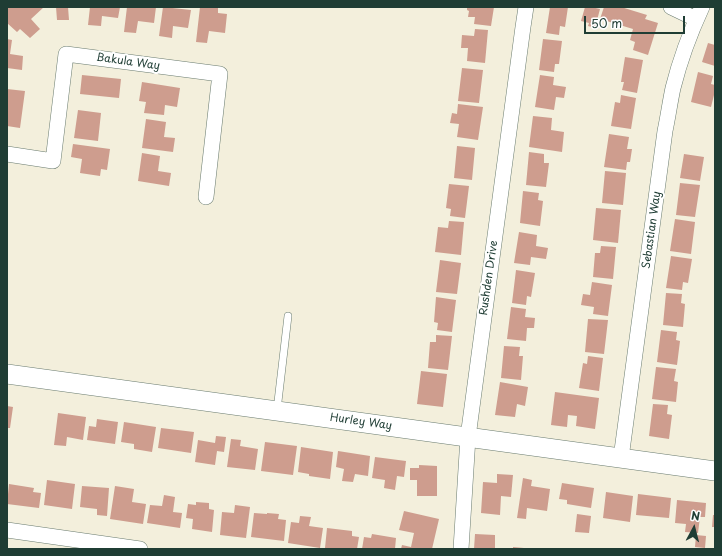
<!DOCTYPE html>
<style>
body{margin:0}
#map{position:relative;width:722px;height:556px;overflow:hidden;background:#f3efdc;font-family:"Playpen Sans",sans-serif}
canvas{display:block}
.frame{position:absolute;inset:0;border:8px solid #1f3d34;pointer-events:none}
.north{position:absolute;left:674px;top:508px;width:40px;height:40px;-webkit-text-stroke:3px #fff;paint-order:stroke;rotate:7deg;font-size:11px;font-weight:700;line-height:16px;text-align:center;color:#1f3d34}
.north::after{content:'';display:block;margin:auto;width:14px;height:18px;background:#1f3d34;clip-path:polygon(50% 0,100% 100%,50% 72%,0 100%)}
.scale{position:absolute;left:584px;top:16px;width:101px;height:18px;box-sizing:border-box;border:2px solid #1f3d34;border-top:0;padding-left:5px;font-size:12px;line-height:14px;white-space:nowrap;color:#1f3d34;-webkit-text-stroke:3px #fff;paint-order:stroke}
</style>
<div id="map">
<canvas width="722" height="556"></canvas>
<div class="frame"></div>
<div class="north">N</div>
<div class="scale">50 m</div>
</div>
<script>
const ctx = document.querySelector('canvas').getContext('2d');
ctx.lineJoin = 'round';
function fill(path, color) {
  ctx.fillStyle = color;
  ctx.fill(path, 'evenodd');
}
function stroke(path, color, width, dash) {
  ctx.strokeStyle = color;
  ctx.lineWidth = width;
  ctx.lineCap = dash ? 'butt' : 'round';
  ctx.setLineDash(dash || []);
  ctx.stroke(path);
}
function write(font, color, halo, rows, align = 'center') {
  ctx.font = font + ' "Playpen Sans",sans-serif';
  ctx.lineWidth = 4;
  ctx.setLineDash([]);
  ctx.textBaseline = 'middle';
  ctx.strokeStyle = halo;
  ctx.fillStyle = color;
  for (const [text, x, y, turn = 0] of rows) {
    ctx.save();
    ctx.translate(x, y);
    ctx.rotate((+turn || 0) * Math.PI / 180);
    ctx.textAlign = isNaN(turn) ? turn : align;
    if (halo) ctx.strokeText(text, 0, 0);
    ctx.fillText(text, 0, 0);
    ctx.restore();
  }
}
const building = new Path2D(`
 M7 7H44L31 19 40 29 30 38 20 29 17 32 7 23Z
 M56 7H68L69 20H57Z
 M90 7H120L118 18 102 16 101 26 88 25Z
 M127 7H156L154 23 138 21 136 33 124 32Z
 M163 7 191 10 188 28 173 26 172 38 159 36Z
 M200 7H218V13L227 14 225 33 209 31 207 43 196 42Z
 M467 7H494L491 26 474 24 475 17H468L469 11 467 10Z
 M550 7H568L565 27 560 26 559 35 546 33Z
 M585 7H591L600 9 595 28 588 26 589 23 581 21Z
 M604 7H621L647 15 645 19 658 23 648 55 633 50 635 42 630 40 633 29 600 19Z
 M475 29 488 30 485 63 467 61 468 48H461L462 35 474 36Z
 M7 39 12 40 10 54 23 56 22 70 7 68Z
 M543 39 562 41 559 64H555L554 72 539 70Z
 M708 43 715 45V66L702 62Z
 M625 57 643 60 637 93 622 90 624 82H621Z
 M462 68 483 70 479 103 458 101Z
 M698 72 713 76 711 84 715 85V91L711 107 691 102Z
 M82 75 121 79 119 98 80 94Z
 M540 75 554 77 553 85 566 87 564 98 556 97 554 110 535 107Z
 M142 82 180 88 177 107 165 105 164 115 144 113 146 102 139 101Z
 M7 89 25 91 20 128 7 126Z
 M621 95 636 98 631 129 611 126 615 102 620 103Z
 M458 104 483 107 478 140 457 137 459 124 450 123 452 113 457 114Z
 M78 110 101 113 98 141 74 138Z
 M533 116 552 118 551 130 564 132 562 152 529 147Z
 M146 119 166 122 164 137 175 138 173 152 142 148Z
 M609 134 629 137 627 149H632L630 162H627L626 170 604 167Z
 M73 144 110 149 107 170 101 169 100 176 80 173 82 159 71 157Z
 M457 146 475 148 472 180 454 178Z
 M529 152 544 154V163H549L546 187 526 185Z
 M142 153 160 156 158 171 171 173 169 186 138 181Z
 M684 154 704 157 700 181 680 178Z
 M605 171 626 173 623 205 602 203Z
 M680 183 700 185 695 217 676 215Z
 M449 184 469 186 465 218 450 216 451 209 446 208Z
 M523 191 539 193 538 200 543 201 540 226 520 223Z
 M596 208 621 210 618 243 593 240Z
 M675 219 695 222 691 254 670 251Z
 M449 221 464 222 461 255 435 252 438 227 448 228Z
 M519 232 537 235 536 246 548 248 546 259 531 257 530 265 514 263Z
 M601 246 616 247 613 279 593 277 595 253H600Z
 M671 256 692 259 688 283 683 282 682 290 666 288Z
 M440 260 461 263 457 294 436 292Z
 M516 270 535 273 531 297 527 296 526 305 512 303Z
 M592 282 612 285 608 316 593 314 594 307 581 305 583 294 590 295Z
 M666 293 682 294 681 303 685 304 683 327 663 325Z
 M436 297 456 300 452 332 437 330 438 323 434 322Z
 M511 307 526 309 525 317 535 318 534 328H527L526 341 507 339Z
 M588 319 608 320 604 354 585 352Z
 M661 330 677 332 676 340 680 341 677 365 657 362Z
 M436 335 452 336 448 370 428 368 430 342H436Z
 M504 346 520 347 519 356H523L521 380 501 378Z
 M588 356 603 358 599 391 579 388 583 363 587 364Z
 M656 367 676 369 674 381 678 382 676 402 652 399Z
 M421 371 447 374 443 407 417 404Z
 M500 382 528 387 525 406 517 404 515 417 495 415Z
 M555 392 599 398 595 429 576 426 577 416 568 415 567 427 551 425Z
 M653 404 668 405 667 414 672 415 669 439 649 436Z
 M7 406 13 407 10 428H7Z
 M58 413 86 417 83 440 67 437 66 446 54 445Z
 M97 419 118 422 115 444 87 440 89 426 96 427Z
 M124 422 156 427 152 452 134 449V444L121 442Z
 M161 428 194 432 191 453 158 448Z
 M216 436 226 437 224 452 217 451 215 465 195 462 198 440 215 443Z
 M231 439 241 440 240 446 258 449 255 470 227 467Z
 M265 442 297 446 293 475 261 471Z
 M301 447 333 452 330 479 309 476V474L298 472Z
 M338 451 370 456 368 476 355 474 353 482 342 481 344 469 336 467Z
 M375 457 406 461 404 477 397 476 395 490 384 488 385 480 372 478Z
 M419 465 437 466V496H417V480H410V468H419Z
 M497 474 513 475 511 497 501 496 500 515 481 513 483 482 497 483Z
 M523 478 532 480 531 486 550 489 547 511 527 508 526 519 517 518Z
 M47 480 75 484 72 509 44 505Z
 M562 483 594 488 591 508 567 504V500L559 499Z
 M9 484 34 488 33 492 41 493 39 508 7 504Z
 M82 486 109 488 107 516 97 515V509L80 507Z
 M115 486 134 489 132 502 146 504 143 524 110 519Z
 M606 492 633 496 630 522 603 518Z
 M638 494 671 498 669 518 636 515Z
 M164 495 175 497 173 512 182 513 180 528 147 523 150 505 162 506Z
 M677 500 706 503 705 517H700L698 533 685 532 686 524 675 523Z
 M196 502 209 503V509L214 510 212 532 192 529 193 519 186 518 188 504 196 505Z
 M235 505 250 507 246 538 220 535 222 512 234 513Z
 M404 511 439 519 432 549H401L402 545 411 547 414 533 399 530Z
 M254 513 267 514V513L279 514 278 519 286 520 284 541 251 537Z
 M577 514 591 516 589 533 575 532Z
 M713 515H715V527H712Z
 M300 516 311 517 309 526 323 528 320 548 288 543 291 522 299 523Z
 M327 528 352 531V536L359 537 357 549H334L325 548Z
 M372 534 396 538 395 549H362L364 537 371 538Z
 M475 534 495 535V549H474Z
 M696 535 706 536 705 548 695 547Z
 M513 547 524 548V549H513Z`);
const service = new Path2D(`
 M277 410 288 316`);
const minor = new Path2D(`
 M671 7 696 19
 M7 154 53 161 66 54 220 74 206 197
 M621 458 665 131C668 117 670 102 673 88 680 60 690 33 702 7
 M7 530 140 549
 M461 549 468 437 523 27 526 7`);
const tertiary = new Path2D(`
 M7 374 715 471`);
const streetNames = [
 ["Bakula Way",128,62,8],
 ["Sebastian Way",652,230,-82],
 ["Rushden Drive",489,278,-82],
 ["Hurley Way",361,422,8]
];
fill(building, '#ce9d8e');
stroke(service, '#697b6f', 8);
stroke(minor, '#697b6f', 16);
stroke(tertiary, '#697b6f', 20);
stroke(service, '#fff', 7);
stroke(minor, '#fff', 15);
stroke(tertiary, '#fff', 19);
write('11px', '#1f3d34', '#fff', streetNames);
</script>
